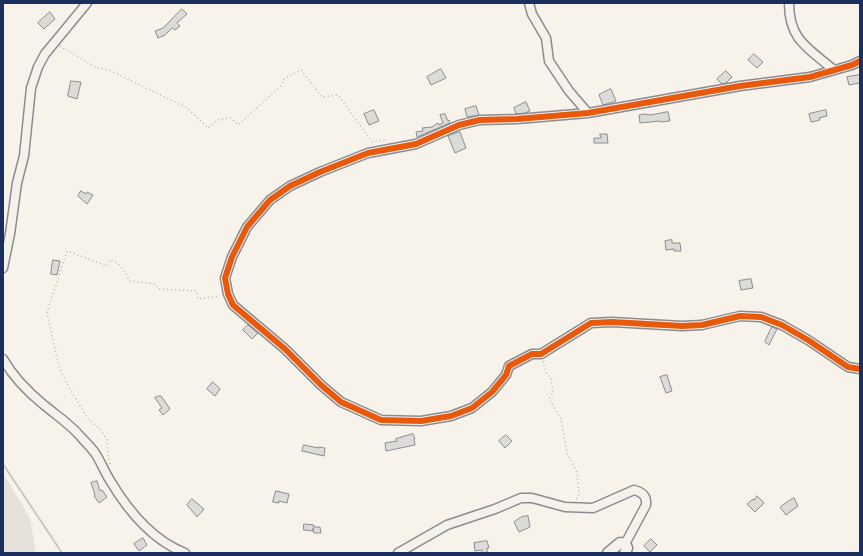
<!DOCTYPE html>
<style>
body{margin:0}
#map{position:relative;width:863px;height:556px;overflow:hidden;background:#f7f3ea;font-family:"Gochi Hand",sans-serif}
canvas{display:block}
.frame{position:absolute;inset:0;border:4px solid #1b2f5e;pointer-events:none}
</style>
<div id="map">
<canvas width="863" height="556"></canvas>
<div class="frame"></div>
</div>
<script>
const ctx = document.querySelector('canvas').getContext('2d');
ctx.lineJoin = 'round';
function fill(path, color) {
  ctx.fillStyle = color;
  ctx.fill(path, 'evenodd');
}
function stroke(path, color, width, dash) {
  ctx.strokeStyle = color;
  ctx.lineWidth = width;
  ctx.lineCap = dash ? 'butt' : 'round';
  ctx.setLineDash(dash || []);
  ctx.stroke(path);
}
const green = new Path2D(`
 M3 473 30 518 36 553H3Z`);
const stream = new Path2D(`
 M3 464 62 553`);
const building = new Path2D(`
 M182 9 187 14 177 23 180 26 175 30 172 28 165 35 158 38 155 31 163 28Z
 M50 12 55 19 44 29 38 23Z
 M754 54 763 62 757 68 748 60Z
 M441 69 446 78 431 85 427 77Z
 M726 71 732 77 726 83 722 84 717 79Z
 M860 75V83L849 85 847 77Z
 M71 81 81 82 77 99 68 96Z
 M611 89 616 101 603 105 599 95Z
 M526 102 530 111 525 113 516 114 514 108Z
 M476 106 479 115 467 117 465 109Z
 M374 110 379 121 369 125 364 114Z
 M826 110 827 116 819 118 820 120 811 122 809 114Z
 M668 112 670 121 661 122 660 121 640 123 639 115 645 114 650 115Z
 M445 114 448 121 449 120 450 123 417 137 416 132 423 131 422 128 432 127 438 123 439 125 443 123 440 115Z
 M460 132 466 148 455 153 448 136Z
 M600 134H607L608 143H594V138H601Z
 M81 191 86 194 87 192 93 195 87 204 78 196Z
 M672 240V243H680L681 251H674V249L666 250 665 241Z
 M53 260 60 261 57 275 51 274Z
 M751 279 753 288 741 290 739 281Z
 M248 325 258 333 252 339 243 330Z
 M772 327 777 329 769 345 765 342Z
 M667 375 672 391 666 393 660 377Z
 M213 382 220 389 215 396 207 389Z
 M159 396H161L170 409 163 415 159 410 162 408 155 398Z
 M413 434 415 439H414L415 445 386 451 385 443 397 441 396 439Z
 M506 435 512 441 505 448 499 441Z
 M304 445 319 448V447L325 448 324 456 302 451Z
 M97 481 100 491 102 490 107 497 99 503 94 496 95 495 91 483Z
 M276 491 289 494 287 503 279 501V503L273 502Z
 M757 496 764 503 755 512 747 504 753 499 754 500Z
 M794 498 798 506 786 515 780 507 787 502Z
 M192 499 204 509 197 517 187 505Z
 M528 516 530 527 519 532 514 522 521 517Z
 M304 524 314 525 313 527H320L321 533H314L313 528V531L304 530Z
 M143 538 147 545 139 551 134 544Z
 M651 539 657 545 650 552 644 546Z
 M487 541 489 548H487V553H482V550L475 551 474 543Z`);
const path = new Path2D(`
 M60 46 97 68 109 70 187 108 208 128 218 120 231 118 238 125 282 85 284 79 301 70 322 97 338 95 372 142 383 140 386 141
 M543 361 547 375 551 378 553 393 549 399 561 419 567 453 577 472 579 494 576 500
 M110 464 108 457 107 440 100 429 89 420 71 391 59 367 47 312 67 251 107 266 110 260C120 262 125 273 130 281L155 284 159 289 197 291 198 299 220 296`);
const minor = new Path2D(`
 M529 3 532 14 546 38 549 61 569 91 588 113
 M789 3C789 40 808 48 834 70
 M860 61 852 65 810 77 740 86 588 113 517 119 480 120 459 125 416 144 368 153 320 172 290 186 270 200 247 227 232 257 225 278 228 294 233 305 285 349 321 385 341 402 381 420 421 421 451 416 472 408 492 392 506 375 509 366 532 354H541L591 323 612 322 682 326 702 325 740 316 761 317 782 325 808 340 848 367 860 369
 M3 268 10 234 17 183 24 156 31 88 38 67 45 54 87 3
 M3 359C13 377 28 392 44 405 56 415 70 424 81 437 85 442 91 447 95 453 101 462 105 473 111 482 129 512 152 540 185 553
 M398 553 447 525 495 509 521 498H532L565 507 593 508 634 490C642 492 647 496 646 505L625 544`);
const major = new Path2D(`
 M608 553 620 543 625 544 627 548 625 553`);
const cycleway = new Path2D(`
 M860 61 852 65 810 77 740 86 588 113 517 119 480 120 459 125 416 144 368 153 320 172 290 186 270 200 247 227 232 257 225 278 228 294 233 305 285 349 321 385 341 402 381 420 421 421 451 416 472 408 492 392 506 375 509 366 532 354H541L591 323 612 322 682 326 702 325 740 316 761 317 782 325 808 340 848 367 860 369`);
fill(green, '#e6e2db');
stroke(stream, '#c7c7c7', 2);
fill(building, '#dddbd7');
stroke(building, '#8a8c91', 1);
stroke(minor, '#8a8c91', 11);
stroke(major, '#8a8c91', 13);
stroke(path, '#b2b3b4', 1.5, [1, 3]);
stroke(minor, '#f5f2ec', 8);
stroke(major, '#f5f2ec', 10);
stroke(cycleway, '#e8590c', 6);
</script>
